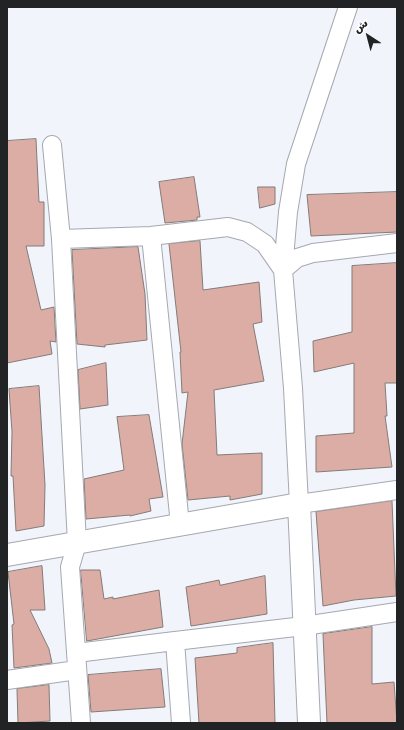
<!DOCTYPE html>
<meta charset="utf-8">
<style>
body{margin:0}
#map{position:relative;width:404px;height:730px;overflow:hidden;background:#f1f4fb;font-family:"DejaVu Sans","Noto Naskh Arabic",sans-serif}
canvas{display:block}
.frame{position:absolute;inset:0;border:8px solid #212325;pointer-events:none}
.north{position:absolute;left:348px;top:16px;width:40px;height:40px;-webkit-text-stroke:3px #fff;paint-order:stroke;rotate:324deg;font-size:11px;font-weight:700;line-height:16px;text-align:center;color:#212325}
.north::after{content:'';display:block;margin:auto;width:14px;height:18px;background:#212325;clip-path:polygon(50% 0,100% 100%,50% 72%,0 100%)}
</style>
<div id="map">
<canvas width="404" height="730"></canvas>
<div class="frame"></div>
<div class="north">ش</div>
</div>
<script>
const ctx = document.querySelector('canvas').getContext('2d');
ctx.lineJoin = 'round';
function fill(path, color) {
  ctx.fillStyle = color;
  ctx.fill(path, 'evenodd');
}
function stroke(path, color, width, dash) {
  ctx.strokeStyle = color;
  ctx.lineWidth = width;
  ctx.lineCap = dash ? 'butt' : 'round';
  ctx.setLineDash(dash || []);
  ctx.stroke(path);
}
const building = new Path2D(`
 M36 139 39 202H44V246H26L41 310 54 307 56 342 50 341 52 354 7 363V141Z
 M194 177 200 217H197V220L165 223 159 182Z
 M258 187H275V204L260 208Z
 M397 192V232L311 236 307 195Z
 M200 241 203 290 259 282 262 322 253 324 264 381 214 390 217 455 262 453V494L230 500V496L188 500 182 444 188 392 182 393 180 352H181L169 244Z
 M138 247 145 294 147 340 105 345V347L77 344 72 250Z
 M397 263V383H385L387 416H385L392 467 316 472V436L354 433V363L314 372 313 341 352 332V266Z
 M106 363 108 405 80 409 78 370Z
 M39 386 45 485 44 526 16 531 13 476H11L12 432 9 389Z
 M149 415 163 497 149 499 151 511 130 516V515L86 519 84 479 124 470 117 417Z
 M392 501 396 596 354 600 323 606 316 512Z
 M42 566 45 610H30L49 649 52 663 14 668 12 625 14 624 8 572Z
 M81 570H100L104 599 113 597V599L159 590 163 627 87 641Z
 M265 576 267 614 191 626 186 587 219 580 220 585Z
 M372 627V684L394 682 397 723H327L323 634Z
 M273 643 275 723H199L195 658 237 653V648Z
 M161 669 165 707 91 712 88 675Z
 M49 685 50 721 18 723 17 689Z`);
const street = new Path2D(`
 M348 7 296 164 288 212 283 270 293 388 299 504 397 490
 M52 145 61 239 77 543 70 567 81 723
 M151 236 180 525
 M61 239 151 236 228 227 247 232 265 244 283 270 297 258 313 253 397 243
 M175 641 304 626 397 612
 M76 653 175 641 181 723
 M7 680 77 670`);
const secondary = new Path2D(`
 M7 555 299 504 309 723`);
fill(building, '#dcada5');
stroke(building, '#837b79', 1);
stroke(street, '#a5a8af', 20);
stroke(secondary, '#a5a8af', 24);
stroke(street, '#fff', 18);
stroke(secondary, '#fff', 22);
</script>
